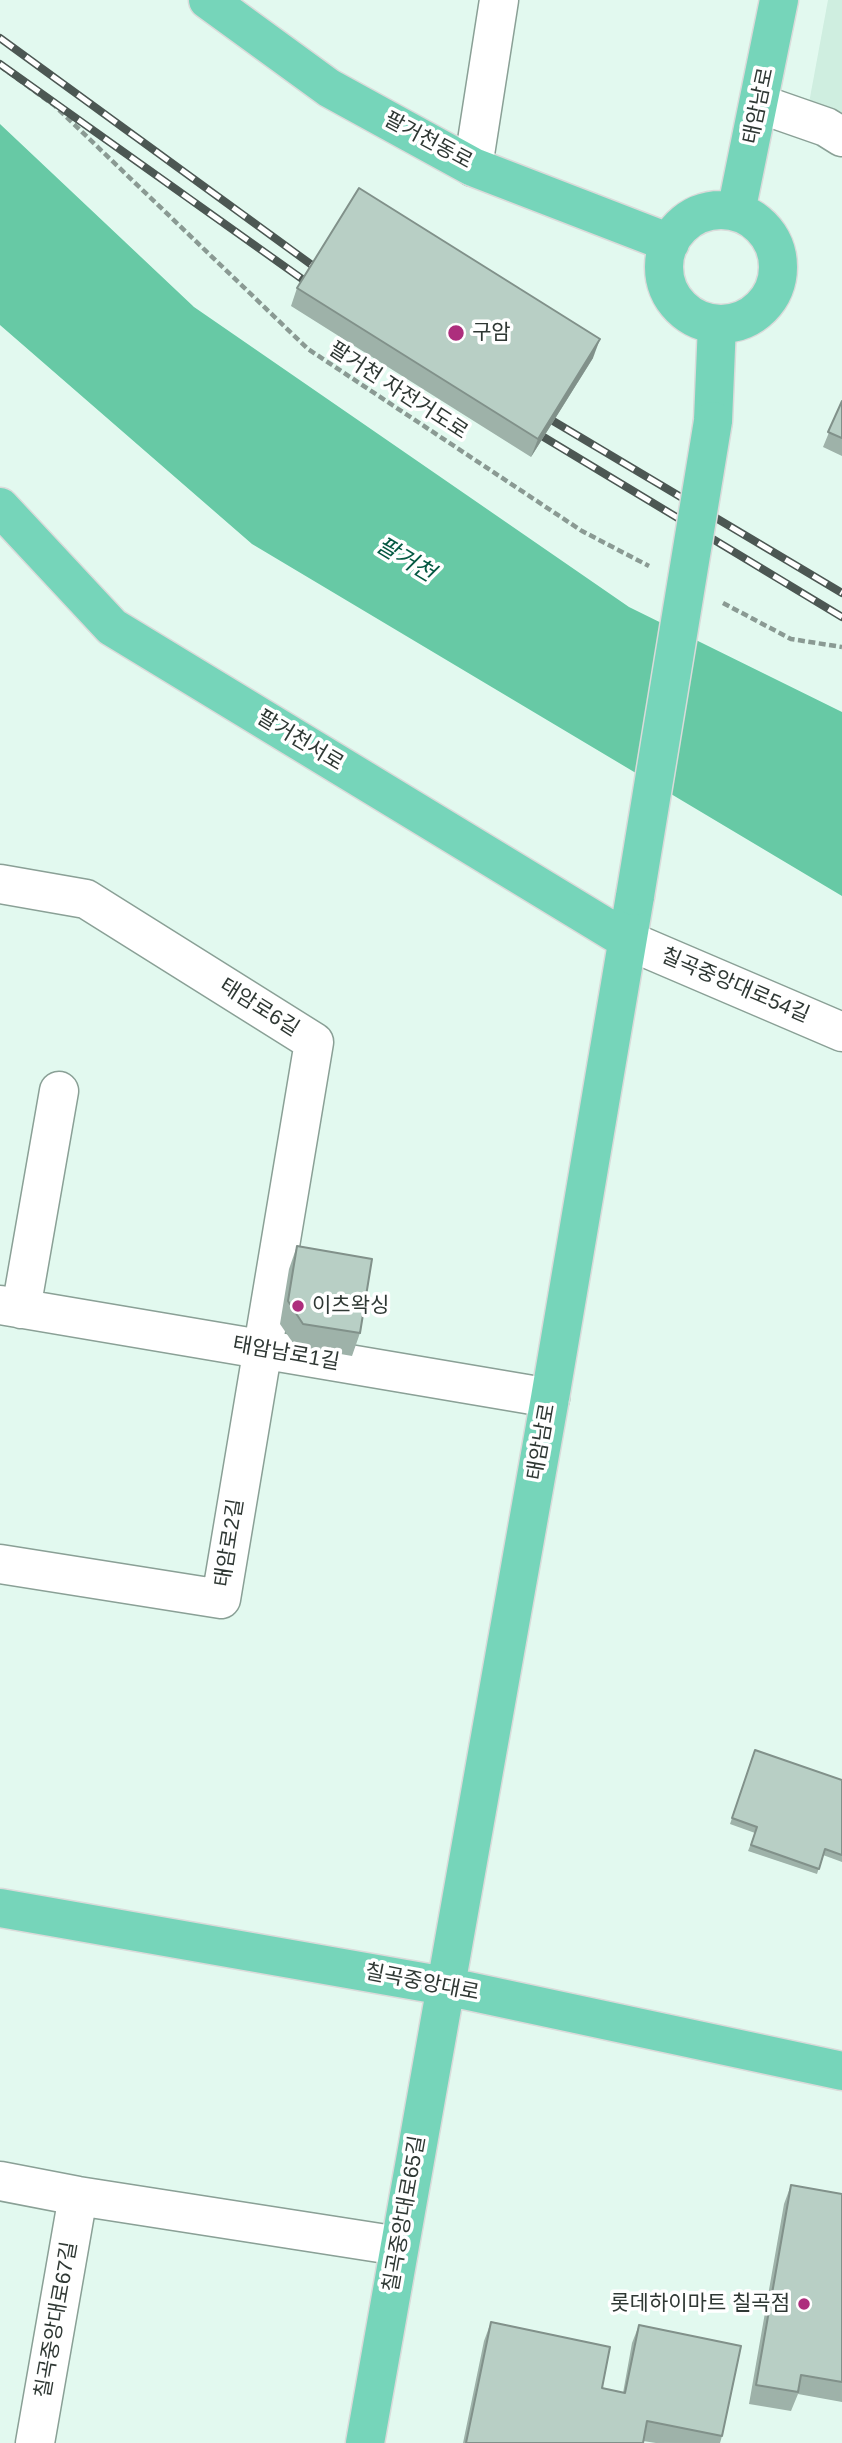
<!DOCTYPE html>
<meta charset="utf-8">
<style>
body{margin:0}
canvas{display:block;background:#e2f9ef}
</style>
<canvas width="842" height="2443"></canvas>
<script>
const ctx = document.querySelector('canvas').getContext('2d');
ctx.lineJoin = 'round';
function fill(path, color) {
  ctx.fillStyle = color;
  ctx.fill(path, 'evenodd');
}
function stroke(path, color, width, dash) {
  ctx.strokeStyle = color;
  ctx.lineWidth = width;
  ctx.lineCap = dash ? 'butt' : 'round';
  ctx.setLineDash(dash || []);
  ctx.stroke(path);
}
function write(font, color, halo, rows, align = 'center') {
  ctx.font = font + ' Arial,"Noto Sans KR",sans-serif';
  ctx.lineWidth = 7;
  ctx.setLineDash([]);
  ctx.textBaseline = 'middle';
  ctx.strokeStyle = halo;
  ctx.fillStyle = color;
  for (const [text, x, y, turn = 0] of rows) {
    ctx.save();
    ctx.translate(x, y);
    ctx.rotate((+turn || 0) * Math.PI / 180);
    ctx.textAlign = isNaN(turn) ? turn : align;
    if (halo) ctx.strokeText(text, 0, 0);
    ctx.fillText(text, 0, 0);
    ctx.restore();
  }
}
const built = new Path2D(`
 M828 0H842V121L809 103Z`);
const water = new Path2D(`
 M0 124 194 307 629 607 842 712V896L252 544 0 325Z`);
const path = new Path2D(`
 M0 66 55 106 308 349 582 531 649 566
 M723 603 791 639 842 647`);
const minor = new Path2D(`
 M760 104 826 127 842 137
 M473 167 499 0
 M0 884 86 899 314 1042 221 1599 0 1564
 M627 940 842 1032
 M0 1305 550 1398
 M21 1309 59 1091
 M0 2181 78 2196 399 2246
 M35 2443 78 2196`);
const major = new Path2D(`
 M208 0 329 88 473 167 670 243
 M664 267a57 57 0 1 1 114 0a57 57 0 1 1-114 0Z
 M736 212 779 0
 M713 421 717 324
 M0 507 112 627 627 940
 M0 1908 445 1986 842 2071
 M365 2443 550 1398 635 896`);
const rail = new Path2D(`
 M0 38 327 276
 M0 64 319 291
 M538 412 842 593
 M527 427 842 617`);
const majorBridge = new Path2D(`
 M635 896 713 421`);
const wall = new Path2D(`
 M297 288 593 358 531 457 291 306Z
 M842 401V456L823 447Z
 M297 1246 360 1333 352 1356 295 1346 280 1324 289 1269Z
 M755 1750 842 1780V1862L823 1855 817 1874 748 1851 755 1833 730 1824Z
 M791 2185 842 2194V2402L798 2394 791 2411 749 2404 784 2204Z
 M491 2322 602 2388 623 2393 632 2343 639 2325 722 2436 720 2443H656L643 2441V2443H463L484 2341Z`);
const shadedWall = new Path2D(`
 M600 339 593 358 531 457 538 439Z`);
const building = new Path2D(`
 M359 188 600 339 538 439 297 288Z
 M842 401V438L828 432Z
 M297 1246 372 1259 360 1333 303 1324 288 1301Z
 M755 1750 842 1780V1855L825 1849 819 1869 751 1845 757 1827 732 1818Z
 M791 2185 842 2194V2382L801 2375 798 2392 756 2385Z
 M491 2322 610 2347 602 2388 625 2393 639 2325 741 2346 722 2436 647 2421 643 2443H466Z`);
const markers = [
 [456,333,9,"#ad2e7d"],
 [298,1306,7,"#ad2e7d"],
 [804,2304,7,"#ad2e7d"]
];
const streetNames = [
 ["태암남로",759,106,-78],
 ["팔거천동로",428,141,28],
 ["팔거천 자전거도로",398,391,33],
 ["팔거천서로",300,741,31],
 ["칠곡중앙대로54길",735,986,23],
 ["태암로6길",259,1008,32],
 ["태암남로1길",286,1354,10],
 ["태암남로",542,1442,-80],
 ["태암로2길",230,1543,-81],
 ["칠곡중앙대로",422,1983,11],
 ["칠곡중앙대로65길",405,2214,-80],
 ["칠곡중앙대로67길",57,2320,-80]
];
const poiNames = [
 ["구암",472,333],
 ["이츠왁싱",312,1306],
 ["롯데하이마트 칠곡점",790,2304,"right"]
];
const waterNames = [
 ["팔거천",405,560,31]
];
fill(built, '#cfeee0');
fill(water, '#67c9a5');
stroke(minor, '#8aa096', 41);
stroke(major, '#dadbda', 41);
stroke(path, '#8a9a93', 4.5, [7, 3.5]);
stroke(minor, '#fff', 38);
stroke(major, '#76d5ba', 38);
stroke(rail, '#4c5753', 8);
stroke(rail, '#fff', 5, [16]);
stroke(majorBridge, '#dadbda', 41, []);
stroke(majorBridge, '#76d5ba', 38);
fill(wall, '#9eb2a9');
fill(shadedWall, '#81918a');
fill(building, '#b8cfc5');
stroke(building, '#81918a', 2);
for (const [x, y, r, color] of markers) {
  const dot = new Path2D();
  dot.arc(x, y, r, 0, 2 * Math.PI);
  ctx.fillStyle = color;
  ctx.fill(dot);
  stroke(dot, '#fff', 2.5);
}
write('21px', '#2f3834', '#fff', streetNames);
write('21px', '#2f3834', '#fff', poiNames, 'left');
write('italic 23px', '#055942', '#fff', waterNames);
</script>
